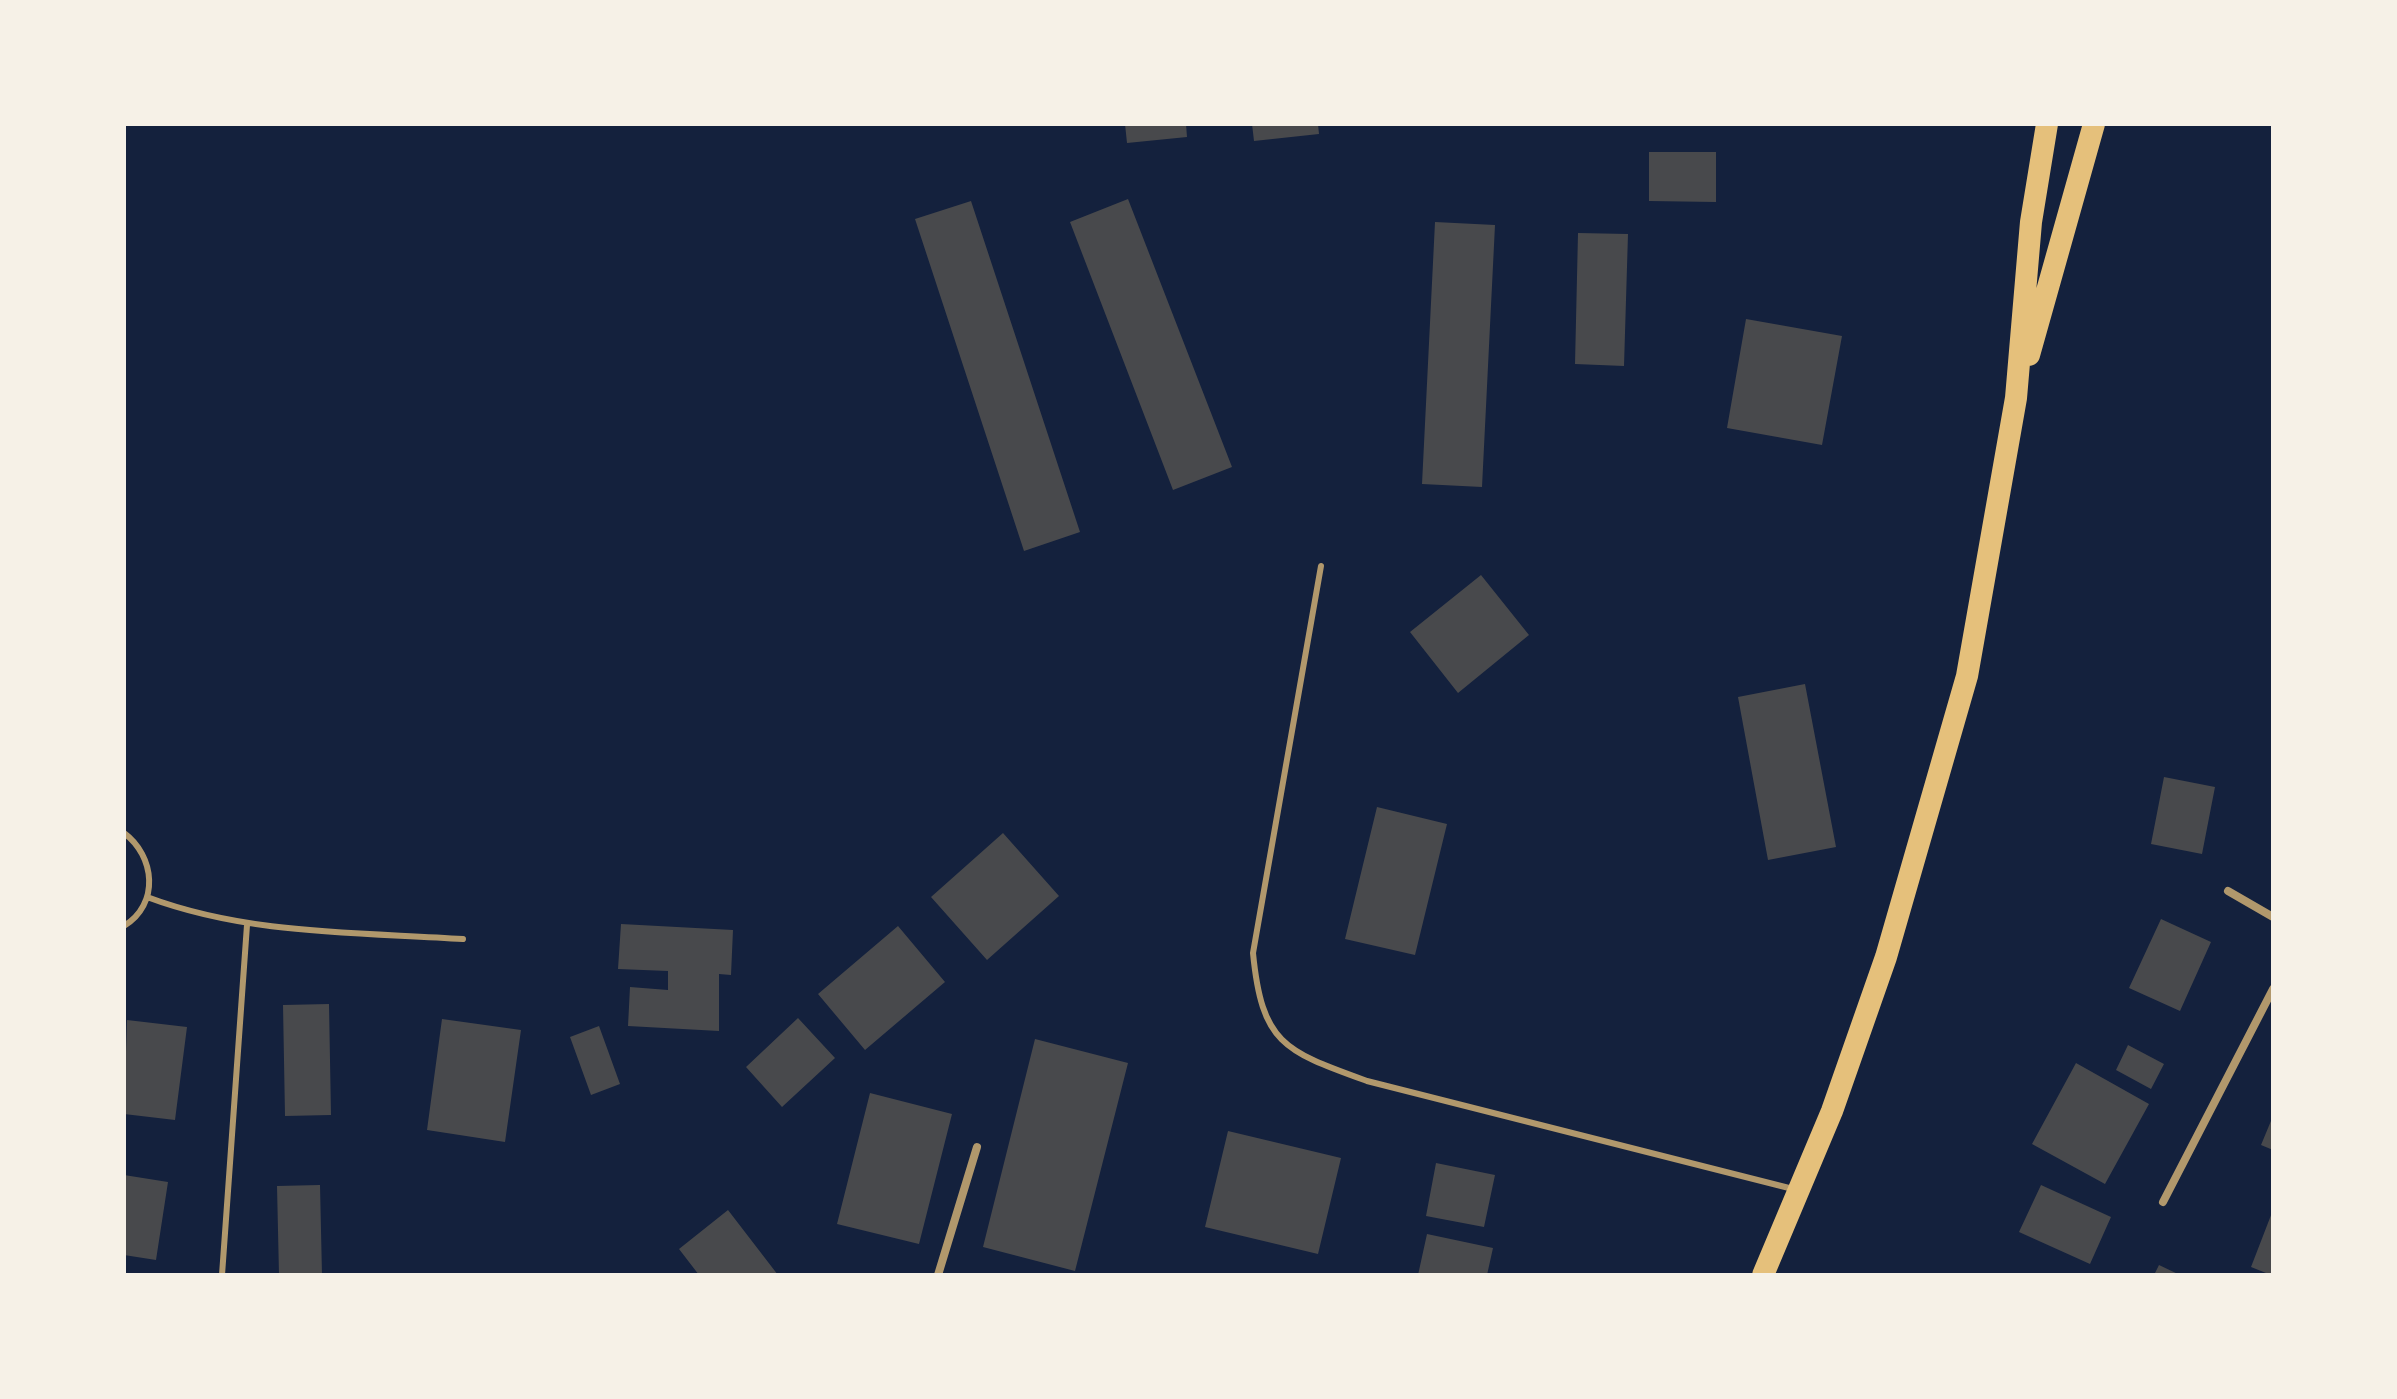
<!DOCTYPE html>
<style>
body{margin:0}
#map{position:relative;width:2397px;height:1399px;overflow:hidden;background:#14213d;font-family:"PT Serif",serif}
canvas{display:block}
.frame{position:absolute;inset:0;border:126px solid #f6f1e7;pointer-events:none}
</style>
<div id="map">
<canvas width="2397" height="1399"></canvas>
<div class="frame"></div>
</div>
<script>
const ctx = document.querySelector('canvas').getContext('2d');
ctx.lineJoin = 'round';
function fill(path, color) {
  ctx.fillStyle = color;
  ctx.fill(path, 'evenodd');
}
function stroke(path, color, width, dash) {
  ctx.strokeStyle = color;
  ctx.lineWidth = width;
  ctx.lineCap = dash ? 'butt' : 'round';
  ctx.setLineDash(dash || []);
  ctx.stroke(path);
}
const building = new Path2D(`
 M1125 124H1186L1187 137 1127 143Z
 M1252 124H1318L1319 134 1254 141Z
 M1649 152H1716V202L1649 201Z
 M1128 199 1232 467 1173 490 1070 222Z
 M971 201 1080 532 1024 551 915 219Z
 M1435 222 1495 225 1482 487 1422 484Z
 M1578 233 1628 234 1624 366 1575 364Z
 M1746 319 1842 336 1822 445 1727 428Z
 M1481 575 1529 635 1458 693 1410 632Z
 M1805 684 1836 847 1768 860 1738 697Z
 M2164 777 2215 787 2202 854 2151 844Z
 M1377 807 1447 824 1415 955 1345 939Z
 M1003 833 1059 896 987 960 931 897Z
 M2161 919 2211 942 2180 1011 2129 988Z
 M621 924 733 930 731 975 719 974V1031L628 1026 630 987 668 990V971L618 969Z
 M898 926 945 982 865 1050 818 994Z
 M329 1004 331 1115 285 1116 283 1005Z
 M798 1018 835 1058 782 1107 746 1067Z
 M442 1019 521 1030 505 1142 427 1130Z
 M127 1020 187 1027 175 1120 124 1114Z
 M599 1026 620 1084 591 1095 570 1037Z
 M1035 1039 1128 1063 1075 1271 983 1247Z
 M2128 1045 2164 1064 2151 1089 2116 1070Z
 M2076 1063 2149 1104 2105 1184 2032 1144Z
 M870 1093 952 1114 919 1244 837 1224Z
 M2273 1116V1150L2261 1145Z
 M1228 1131 1341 1158 1318 1254 1205 1227Z
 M1436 1163 1495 1175 1484 1227 1426 1216Z
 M124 1175 168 1182 156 1260 124 1255Z
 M320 1185 322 1275H279L277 1186Z
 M2041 1185 2111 1217 2090 1264 2019 1232Z
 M728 1210 778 1275H699L679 1249Z
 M2273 1210V1275H2271L2251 1267Z
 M1427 1234 1493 1248 1487 1275H1418Z
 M2159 1265 2180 1275H2154Z`);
const service = new Path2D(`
 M1321 566 1253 953C1262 1044 1284 1051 1367 1081L1793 1189
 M124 833C155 856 160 904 124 926
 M147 897C248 935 357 932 463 939
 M222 1275 247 925`);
const minor = new Path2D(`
 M2228 891 2273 917
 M2163 1202 2273 989
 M938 1275 977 1147`);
const trunk = new Path2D(`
 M2029 355 2094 124
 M1763 1275 1832 1111 1886 957 1967 676 2016 398 2031 222 2047 124`);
fill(building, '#48494c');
stroke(service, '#b1986c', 6);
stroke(minor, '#b1986c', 8);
stroke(trunk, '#e5c07b', 22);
</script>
